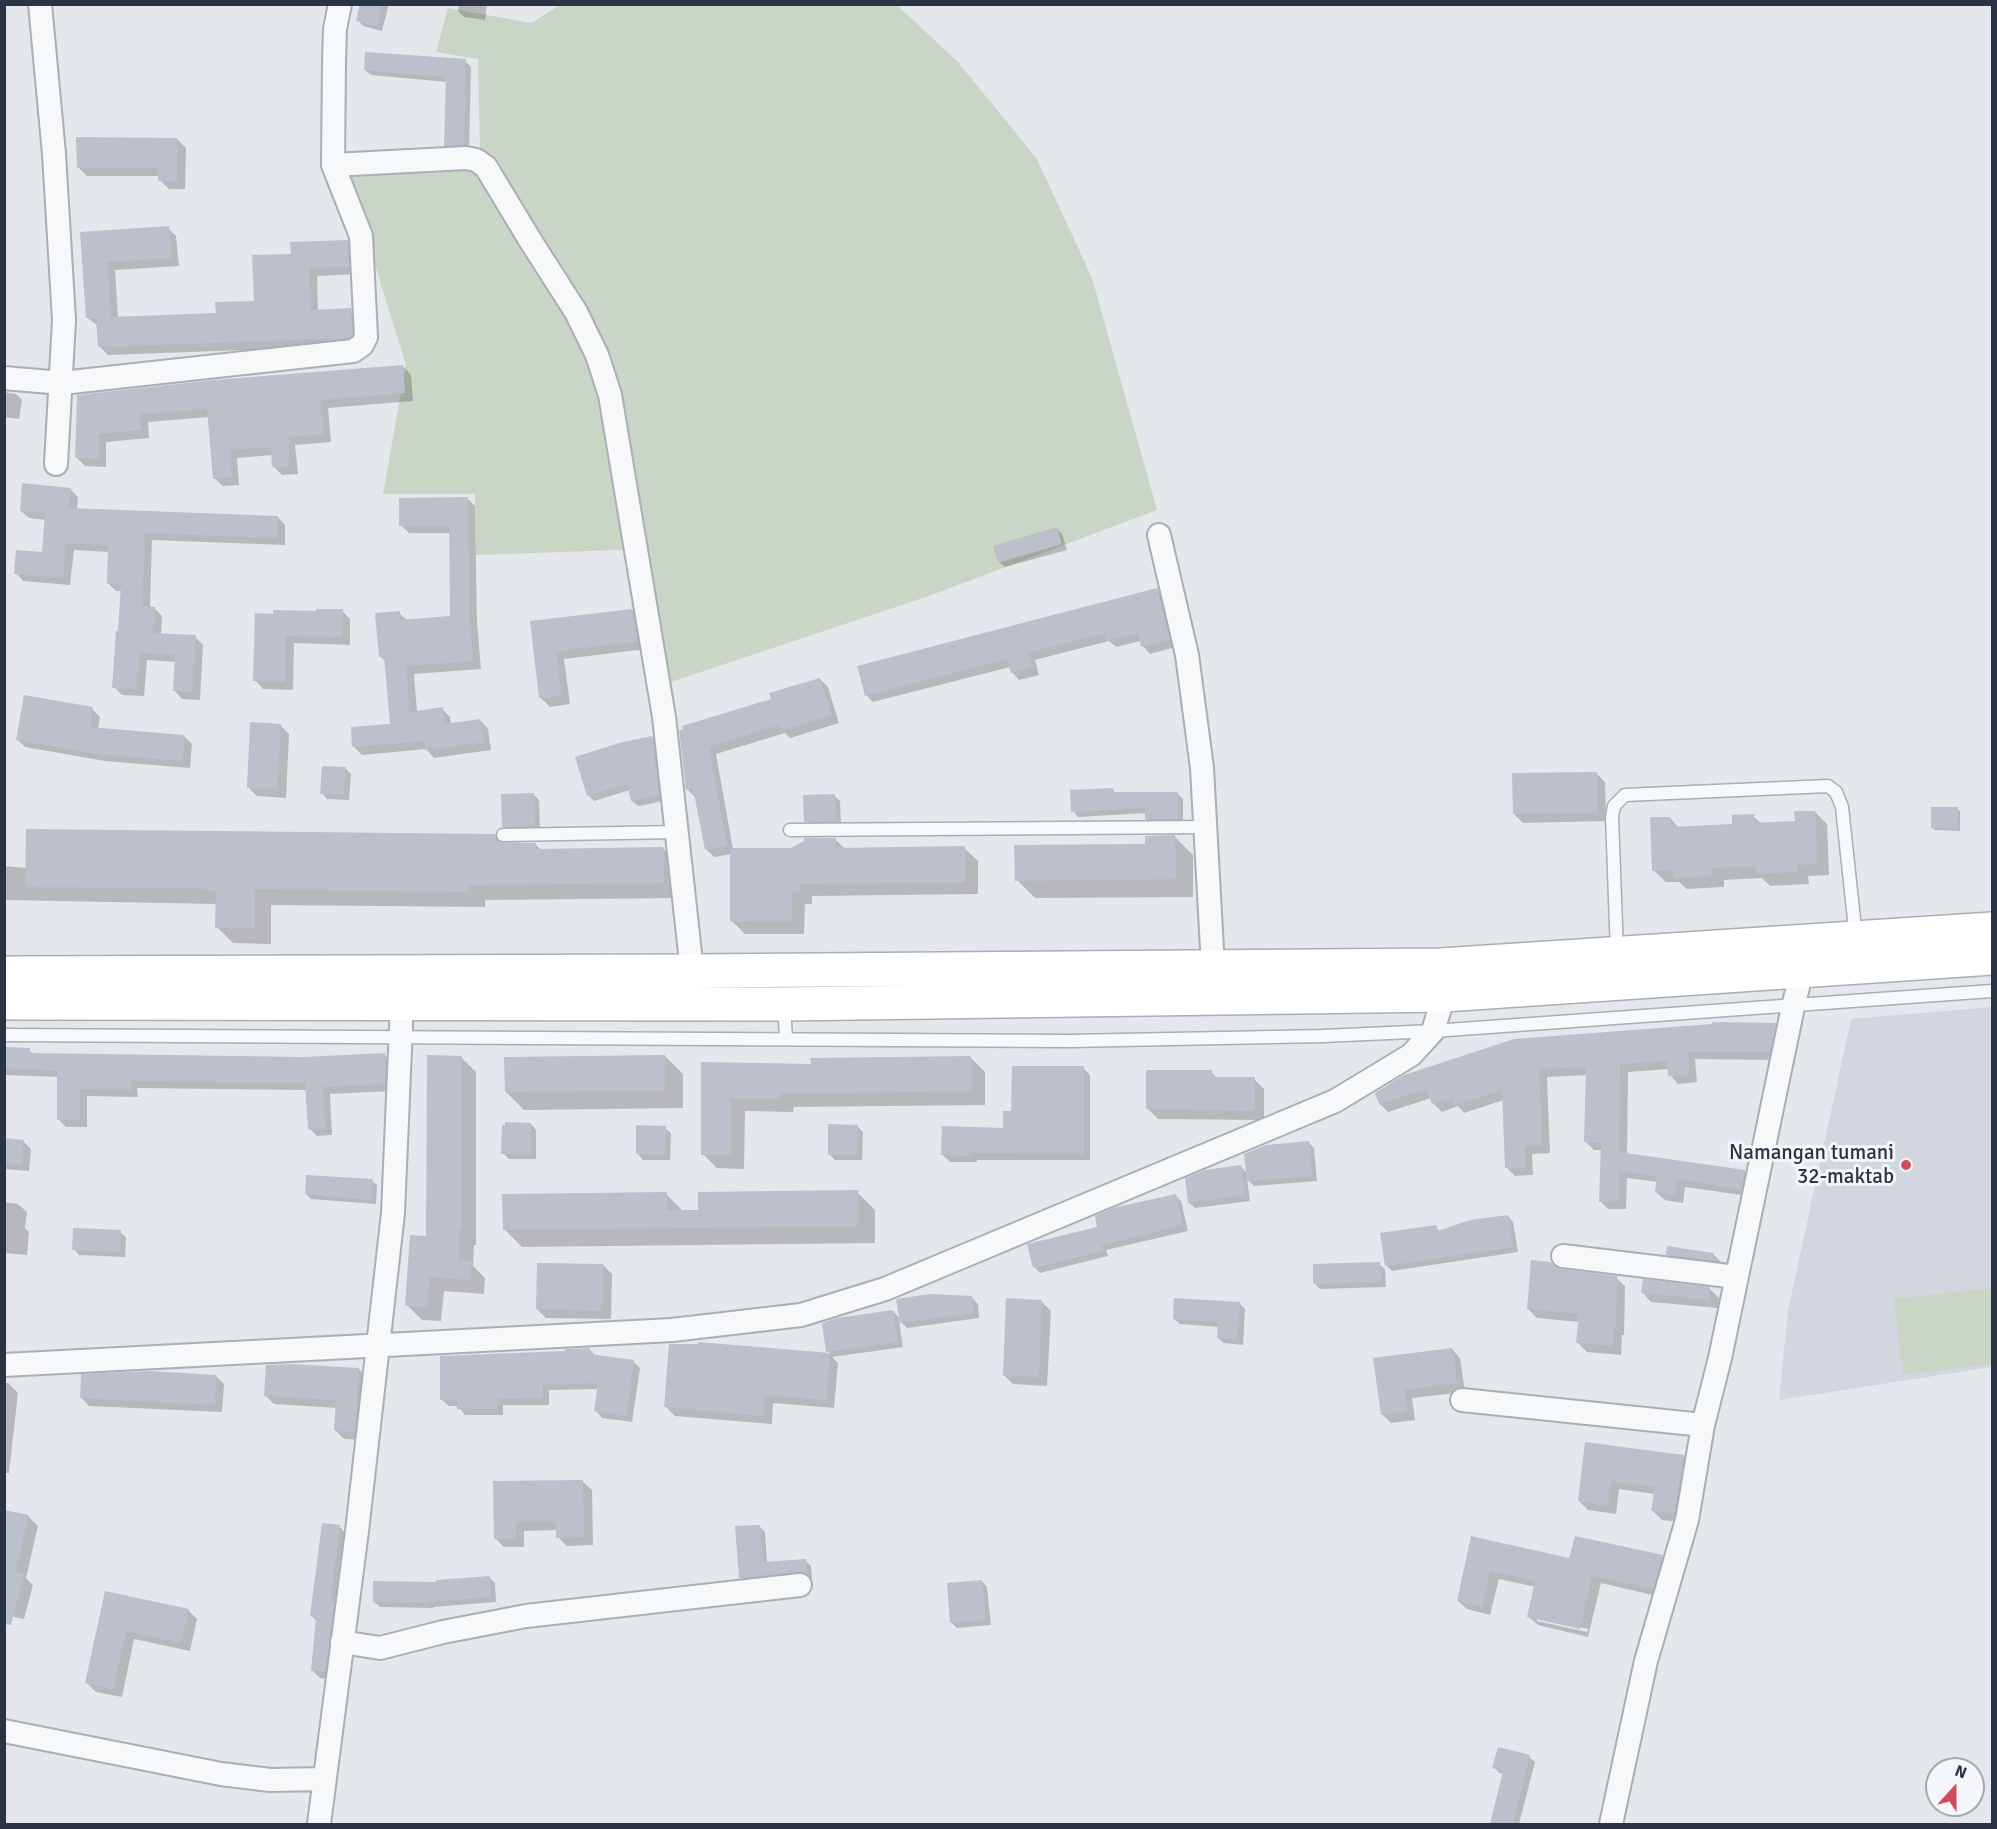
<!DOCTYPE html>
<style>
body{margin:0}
#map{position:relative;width:1997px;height:1829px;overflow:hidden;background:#e4e7ec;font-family:Signika,sans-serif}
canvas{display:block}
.frame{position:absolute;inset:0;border:6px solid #2b3445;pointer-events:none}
.north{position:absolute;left:1925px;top:1757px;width:60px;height:60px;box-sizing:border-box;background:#f4f6f9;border:2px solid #a4a8b1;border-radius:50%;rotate:21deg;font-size:16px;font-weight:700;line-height:24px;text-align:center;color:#2b3445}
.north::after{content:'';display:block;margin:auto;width:21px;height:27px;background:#d1495b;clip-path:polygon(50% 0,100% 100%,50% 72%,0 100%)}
</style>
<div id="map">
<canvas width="1997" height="1829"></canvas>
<div class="frame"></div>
<div class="north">N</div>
</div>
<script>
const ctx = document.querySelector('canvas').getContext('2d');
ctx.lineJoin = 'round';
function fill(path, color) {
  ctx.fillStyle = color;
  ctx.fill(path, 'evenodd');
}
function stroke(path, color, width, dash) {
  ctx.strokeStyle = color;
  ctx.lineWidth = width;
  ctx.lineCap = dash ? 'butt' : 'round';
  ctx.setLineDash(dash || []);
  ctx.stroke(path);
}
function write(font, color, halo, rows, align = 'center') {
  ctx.font = font + ' Signika,sans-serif';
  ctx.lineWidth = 6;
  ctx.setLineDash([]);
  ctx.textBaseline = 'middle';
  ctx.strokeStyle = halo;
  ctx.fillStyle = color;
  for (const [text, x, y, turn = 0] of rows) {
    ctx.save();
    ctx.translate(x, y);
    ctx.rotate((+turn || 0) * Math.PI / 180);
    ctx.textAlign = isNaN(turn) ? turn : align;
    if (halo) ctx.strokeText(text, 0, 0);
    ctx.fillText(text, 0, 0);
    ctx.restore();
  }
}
const built = new Path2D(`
 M1992 1007V1367L1779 1400 1788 1311 1851 1019Z`);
const green = new Path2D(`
 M562 4 897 5 958 62 1037 159 1092 278 1157 510 926 597 665 684 649 549 476 555 475 494H383L406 365 346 171 480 148 478 59 436 52 448 8 531 23Z
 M1992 1288V1364L1903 1374 1894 1299Z`);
const shadow = new Path2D(`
 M362 4H389L382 31 363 26 358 20Z
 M459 4H487L485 20 464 17 458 11Z
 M465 61 471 67 469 150 451 151 445 145 447 82 371 75 365 70Z
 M177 139 186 148 185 189H169L160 180V176H87L78 167Z
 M168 228 176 236 179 266 115 270 118 318 218 315 256 302 292 255 347 241 355 250 357 274 317 276 318 311 350 309 359 318 355 346 108 355 100 347 98 326 88 318 82 233Z
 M403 366 411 375 413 401 328 408 331 442 295 445 298 474 282 475 274 467 273 455 237 458 239 485 223 486 214 478 209 417 148 422 149 438 106 442V467L85 466 77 458 78 396Z
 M4 392 16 394 22 400 19 419 4 417Z
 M70 489 78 497 77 509 278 517 285 525V545L152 540 150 608H154L162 616 161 635 195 637 203 645 200 700 182 699 175 691 176 662 147 660 144 696 122 695 114 687 123 591H116L108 583 109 552 74 550 70 585 23 581 16 573 43 554 46 520 29 518 21 511Z
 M467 498 475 506 477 622 481 669 414 674 417 712 442 709 450 717 451 724 480 720 488 729 491 750 434 758 426 749 362 755 354 747 392 726 386 662 380 656 399 613 408 621 451 618 450 533H409L401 525Z
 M1057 529 1062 534 1067 550 1005 567 999 562Z
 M1157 589 1164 597 1176 647 1150 654 1143 646 1141 641 1116 647 1109 641 1035 660 1039 675 1019 680 1012 672 1010 667 873 702 866 695Z
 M632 610 641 619 646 649 564 659 570 704 550 707 541 698 531 622Z
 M342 611 350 619V645L294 643 293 690 263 689 255 680 256 615Z
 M820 679 828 687 839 723 790 738 785 733 716 754 733 849 791 850 835 839 845 849 964 848 978 861V894L812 896V904H805L804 934H745L731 920 732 854 714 857 706 849 695 797 687 789 681 732 773 700Z
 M92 709 100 717 98 729 184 736 192 744 190 768 105 761 25 747 17 739Z
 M280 725 289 734 286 798 257 796 248 787Z
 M652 737 658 743 664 801 638 806 632 801 630 790 594 801 588 795Z
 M345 768 351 774 349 800 327 799 322 793Z
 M1596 773 1605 782 1606 821 1523 823 1514 814Z
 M1112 789 1116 794 1177 793 1183 799V824H1152L1146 819V813L1078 817 1073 811Z
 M533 794 539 800 540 831 509 832 504 826Z
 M834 796 840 801 841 826 811 827 805 821Z
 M1957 809 1960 811V831L1935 830 1932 828Z
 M1815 812 1827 824 1829 875 1808 876 1809 884 1770 886 1762 878 1724 880V887L1687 889 1679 882H1666L1653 870 1670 818 1679 828 1734 825 1753 816 1762 824 1797 823Z
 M494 835 503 844H535L541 850 663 848 679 864V898L485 900V907L271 905V944L233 943 217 927V904L4 900V866L27 868Z
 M1175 837 1193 855V897L1035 898 1017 880Z
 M1775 1024 1784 1032 1778 1060 1695 1059 1697 1082 1678 1084 1670 1075 1669 1069 1628 1072 1627 1154 1745 1171 1753 1179 1749 1196 1685 1187 1683 1203 1665 1200 1656 1192 1658 1182 1627 1178 1626 1209H1608L1600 1201 1602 1150H1594L1586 1142 1587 1075 1547 1077 1550 1153 1532 1154 1533 1175 1515 1176 1506 1167 1504 1100 1464 1113 1458 1106 1442 1112 1433 1103 1431 1098 1388 1112 1380 1104 1376 1093Z
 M4 1049 29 1050 34 1055 304 1058 384 1055 392 1062V1091L330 1094 332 1135 317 1136 309 1128 307 1090 137 1088 138 1097 87 1096V1127H66L58 1119 59 1077 4 1075Z
 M665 1056 683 1074V1108L524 1110 506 1092Z
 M461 1057 476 1072V1245H474L473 1266 485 1278 484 1294 444 1291 441 1321 422 1320 407 1305 427 1238Z
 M971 1058 985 1072V1105L794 1107 793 1112 745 1111 744 1169 717 1168 703 1154 702 1064 812 1066Z
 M1083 1068 1090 1075V1160H977V1162H950L943 1155 1004 1129 1013 1113Z
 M1211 1072 1218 1079H1254L1264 1089V1120L1158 1119 1148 1109Z
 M531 1124 536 1130V1159H509L503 1153Z
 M857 1126 863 1132 862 1160H835L829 1154Z
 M665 1128 671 1133 670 1160H643L638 1154Z
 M4 1140 23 1141 31 1149 29 1171 4 1169Z
 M1308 1142 1314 1148 1317 1181 1254 1186 1247 1179 1250 1201 1195 1208 1189 1203 1240 1166 1247 1173Z
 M372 1181 377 1185 376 1204 311 1199 306 1194Z
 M857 1192 875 1210V1243L522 1247 504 1229 666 1194 684 1212Z
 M1175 1195 1181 1201 1188 1231 1106 1250 1108 1256 1040 1273 1034 1267Z
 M4 1202 18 1204 27 1212 25 1228 29 1232 27 1255 4 1253Z
 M1508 1216 1513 1222 1518 1252 1392 1271 1386 1265 1436 1227 1440 1232Z
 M120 1232 126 1237 125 1257 79 1255 74 1249Z
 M1667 1254H1713L1722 1263 1721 1269 1676 1263Z
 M1379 1264 1385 1269 1386 1287 1320 1289 1315 1284Z
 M603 1265 612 1274 611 1319 546 1318 537 1309Z
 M1556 1269 1616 1278 1625 1286 1624 1335H1622L1621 1355 1587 1352 1578 1343 1580 1322 1537 1318 1528 1309Z
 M1710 1289 1719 1298 1718 1308 1651 1302 1643 1293Z
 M972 1298 978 1304 979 1318 907 1328 899 1320 903 1347 832 1357 838 1363 834 1408 773 1403 772 1424 675 1416 666 1407 700 1343 831 1354 828 1351 893 1311 901 1320Z
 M1042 1302 1051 1311 1047 1386 1013 1384 1004 1375Z
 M1239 1303 1245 1309 1243 1345 1224 1343 1218 1338 1219 1327 1180 1324 1174 1319Z
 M589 1349 596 1356 633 1361 640 1368 632 1422 602 1418 596 1411 599 1389 549 1390V1405H503V1415H465L458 1406H449L442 1400Z
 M1452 1349 1460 1358 1465 1392 1412 1398 1415 1420 1391 1423 1382 1414 1375 1359Z
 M359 1369 367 1378 363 1440 344 1439 335 1430 337 1408 274 1404 265 1395Z
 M216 1376 224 1384 222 1412 89 1406 81 1397Z
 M4 1383H8L18 1393 9 1473H4Z
 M1587 1444 1684 1456 1692 1465 1683 1522 1662 1520 1653 1511 1655 1494 1619 1489 1616 1514 1588 1510 1579 1501Z
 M583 1482 592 1490 593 1545 567 1546 558 1537V1530L524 1531V1547H504L495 1538 494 1483Z
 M28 1516 38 1526 26 1578 33 1585 24 1619 4 1615Z
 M339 1526 347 1535 333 1680 320 1678 312 1670 317 1621 312 1616Z
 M759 1526 765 1532 767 1563 805 1560 811 1566 812 1578 805 1577 746 1583 741 1578Z
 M1472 1538 1571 1560 1662 1557 1670 1565 1661 1597 1601 1583 1588 1637 1538 1625 1529 1617 1536 1587 1499 1579 1490 1615 1467 1609 1458 1601ZM1537 1618 1588 1629 1587 1632 1537 1621Z
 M489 1577 495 1583 496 1602 433 1607V1608L380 1607 374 1602 437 1584Z
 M982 1581 987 1587 991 1625 957 1628 951 1622Z
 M106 1593 188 1610 197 1619 190 1651 134 1639 122 1697 96 1692 87 1683Z
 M1529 1757 1535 1762 1519 1824H1491L1504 1774 1499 1773 1494 1767Z`);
const building = new Path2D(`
 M360 4H382L377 26 356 21Z
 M365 52 466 59 464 145 444 146 446 77 364 70Z
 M76 137 177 138V181H158V168H77Z
 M169 226 171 258 107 262 111 317 216 313 215 302 254 301 252 255 291 254 290 242 348 240 349 266 309 268 311 310 351 308 352 336 346 338 98 347 96 318H86L80 232Z
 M403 365 405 393 321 400 323 434 288 437 290 466 272 467 271 447 229 450 232 477 213 479 207 409 140 414 141 430 99 434 98 459 75 458 77 395 214 380Z
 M22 483 71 488 69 508 278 516 277 538 145 533 142 606 155 607 153 633 196 635 192 692 173 691 175 655 139 653 137 689 112 688 116 631H118L121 584H107L108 545 66 543 63 578 14 574 16 550 42 552 45 513 20 511Z
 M468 497 469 613 473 661 406 666 410 712 443 707 445 724 480 719 484 742 425 750 424 741 352 747 351 727 390 724 384 656 379 657 375 613 400 611V620L450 616 449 526H399V498Z
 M1057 527 1062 544 998 563 993 546Z
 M1157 588 1170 640 1141 647 1138 633 1107 641 1105 633 1028 653 1032 667 1011 673 1007 659 865 696 857 666Z
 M316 609H343L342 637 286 636 285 682 253 681 255 613 273 614V610L316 611Z
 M632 609 638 641 556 651 562 696 539 698 530 621Z
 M820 678 832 715 781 731 779 725 709 747 727 846 705 850 693 788 686 790 679 730H683L682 726 771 699 769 693Z
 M24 695 93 707 90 727 184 735 183 761 96 754 16 740Z
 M250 722 281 724 277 789 247 788Z
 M652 736 659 795 631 801 627 784 587 796 575 757 619 743Z
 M322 766 346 767 344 795 320 794Z
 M1597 772V813L1513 814 1512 773Z
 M1113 788V792H1178V819H1145V808L1071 812 1070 790Z
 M534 793 535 826 502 827 501 794Z
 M835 794 836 821 804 822 803 795Z
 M1931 807H1958V829L1931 828Z
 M1794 811H1815L1818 864 1797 865V872L1756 874V866L1712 868V876L1673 878V870L1652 871 1650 817H1670L1671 827 1732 824V815L1754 814V823L1795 821Z
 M26 829 495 834 496 839 500 842 536 843V849L663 847 664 883 469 885V892L255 889V928H215L216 891 199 888 25 887Z
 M1175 835 1176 879 1015 881 1014 845 1145 844V836Z
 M804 838H836V848L965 846V882L800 884V892L792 891V922L730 921V848H791L804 841Z
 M1712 1022 1776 1023 1770 1052H1688L1689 1075 1668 1076 1667 1061 1620 1064 1619 1152 1745 1170 1741 1189 1677 1179 1675 1195 1655 1192 1657 1176 1619 1171 1618 1202H1599L1601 1143 1584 1142 1586 1067 1539 1069 1542 1145 1525 1146V1168H1505L1502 1090 1454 1105 1452 1098 1432 1104 1427 1089 1379 1104 1375 1093 1404 1075 1514 1039 1712 1024Z
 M4 1047 30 1048V1053L304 1057 385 1053V1084L323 1087 325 1128 308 1129 305 1083 130 1081 131 1090 80 1089V1120H57V1071L4 1068Z
 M427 1055 462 1056V1230H459V1261H471L470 1280 429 1277 427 1307 405 1305 410 1235 426 1236Z
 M665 1055 666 1090 505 1092 504 1057Z
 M971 1056 972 1091 780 1094V1099L731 1098 730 1155H701V1062L811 1064 810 1058Z
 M1012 1066H1084V1154L970 1153V1156L941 1155 942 1126 1003 1128V1111H1011Z
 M1146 1070H1212V1077H1255V1111L1146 1109Z
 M505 1122 531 1123V1154H501L502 1125H505Z
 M828 1124 858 1125 857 1155H828Z
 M636 1125 666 1126 665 1155 636 1154Z
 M4 1138 24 1140 22 1164 4 1163Z
 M1309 1141 1312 1176 1247 1181 1244 1154 1266 1145Z
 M1241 1165 1246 1195 1188 1203 1185 1178 1205 1170Z
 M306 1175 373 1179 371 1200 305 1194Z
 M858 1190V1226L503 1230 502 1194 667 1192V1210H698V1192Z
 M1176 1194 1183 1225 1102 1245 1103 1251 1033 1268 1027 1244 1097 1227 1095 1216 1113 1208Z
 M1508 1215 1513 1247 1385 1266 1380 1233 1436 1225 1438 1231 1470 1220Z
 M73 1228 121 1230 120 1252 72 1250Z
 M1667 1246 1713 1253V1260L1666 1255Z
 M1531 1260 1551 1262 1555 1267 1561 1269 1617 1276 1616 1327H1614L1612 1346 1576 1343 1579 1314 1527 1309Z
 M1380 1262 1381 1282 1313 1284V1264Z
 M537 1263 603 1264 602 1311 536 1309Z
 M1643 1279 1710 1287 1709 1300 1641 1293Z
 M930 1294 972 1296 974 1313 900 1323 896 1299Z
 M1006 1298 1042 1300 1039 1377 1003 1376Z
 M1174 1298 1240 1302 1237 1340 1217 1338 1218 1322 1173 1319Z
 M893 1310 898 1342 826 1352 822 1323 837 1318Z
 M698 1342 830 1353 826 1400 765 1395 763 1416 664 1407 669 1344H698Z
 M590 1348V1354L634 1360 626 1416 594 1411 598 1383 543 1384V1398L497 1399V1409H457V1400H440V1356L565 1351V1349Z
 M1452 1348 1457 1383 1404 1390 1407 1411 1381 1415 1373 1358Z
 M289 1364 359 1368 355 1432 334 1430 336 1400 264 1396 266 1365Z
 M150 1371 216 1375 215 1405 80 1398 81 1374Z
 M1585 1442 1684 1455 1674 1514 1651 1511 1655 1487 1611 1481 1608 1506 1578 1501Z
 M583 1480 584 1537 556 1538V1522H516V1538L494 1539 493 1481Z
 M4 1510 29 1515 16 1572 24 1574 11 1625 4 1624Z
 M322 1523 340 1525 330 1602H334L325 1672 311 1671 316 1617 310 1616Z
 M760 1525 763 1562 806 1559 807 1574 798 1572 739 1578 735 1526Z
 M1471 1536 1569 1558 1575 1536 1663 1555 1653 1589 1592 1576 1580 1629 1527 1617 1535 1581 1490 1571 1482 1607 1457 1601Z
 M490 1576 491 1597 428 1602V1603L373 1602V1581L436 1582V1580Z
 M982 1580 986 1620 950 1623 947 1583Z
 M105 1591 189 1609 181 1643 126 1631 113 1689 85 1683Z
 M1498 1747 1530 1755 1513 1824H1490L1503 1771 1492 1768Z`);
const service = new Path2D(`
 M790 830 1206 827
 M503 835 678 832
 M1617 952 1612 817 1614 806 1625 795 1828 786 1836 792 1842 807 1856 938
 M784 1005 786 1039
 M4 1035 1070 1041 1323 1036 1433 1031 1992 991`);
const minor = new Path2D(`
 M40 4 54 154 64 320 56 464
 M333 165 466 158 476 160 486 167 530 240 576 312 597 355 610 395 664 717 692 971
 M4 378 62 383 353 351 362 345 366 337 361 236 333 165 334 62 335 29 340 4
 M1159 535 1187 655 1202 768 1213 967
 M1563 1256 1737 1277
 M4 1365 672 1330 801 1315 885 1289 1335 1101 1411 1055 1433 1031 1444 995 1443 984
 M1462 1400 1703 1425
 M342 1642 380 1648 443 1632 526 1616 800 1585
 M4 1731 221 1774 270 1780 324 1779
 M319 1824 357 1531 393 1213 402 1003
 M1611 1824 1646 1661 1687 1520 1703 1425 1720 1358 1793 1007 1802 971`);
const secondary = new Path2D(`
 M4 973 692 971 1441 965 1992 929
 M4 1003 784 1004 1444 995 1992 958`);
const markers = [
 [1906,1165,6,"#d1495b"]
];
const poiNames = [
 ["Namangan tumani",1894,1153],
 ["32-maktab",1894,1177]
];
fill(built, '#d2d6de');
fill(green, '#c9d6c5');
fill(shadow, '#0003');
fill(building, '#bbc0ca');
stroke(service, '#a9aeb7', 15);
stroke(minor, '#a9aeb7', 26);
stroke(secondary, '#a9aeb7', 36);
stroke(service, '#f7f8fa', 12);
stroke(minor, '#f7f8fa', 22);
stroke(secondary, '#fff', 33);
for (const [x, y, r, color] of markers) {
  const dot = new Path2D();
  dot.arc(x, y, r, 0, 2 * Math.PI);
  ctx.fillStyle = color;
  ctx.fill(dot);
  stroke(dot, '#f4f6f9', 2);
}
write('21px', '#2b3445', '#f4f6f9', poiNames, 'right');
</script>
